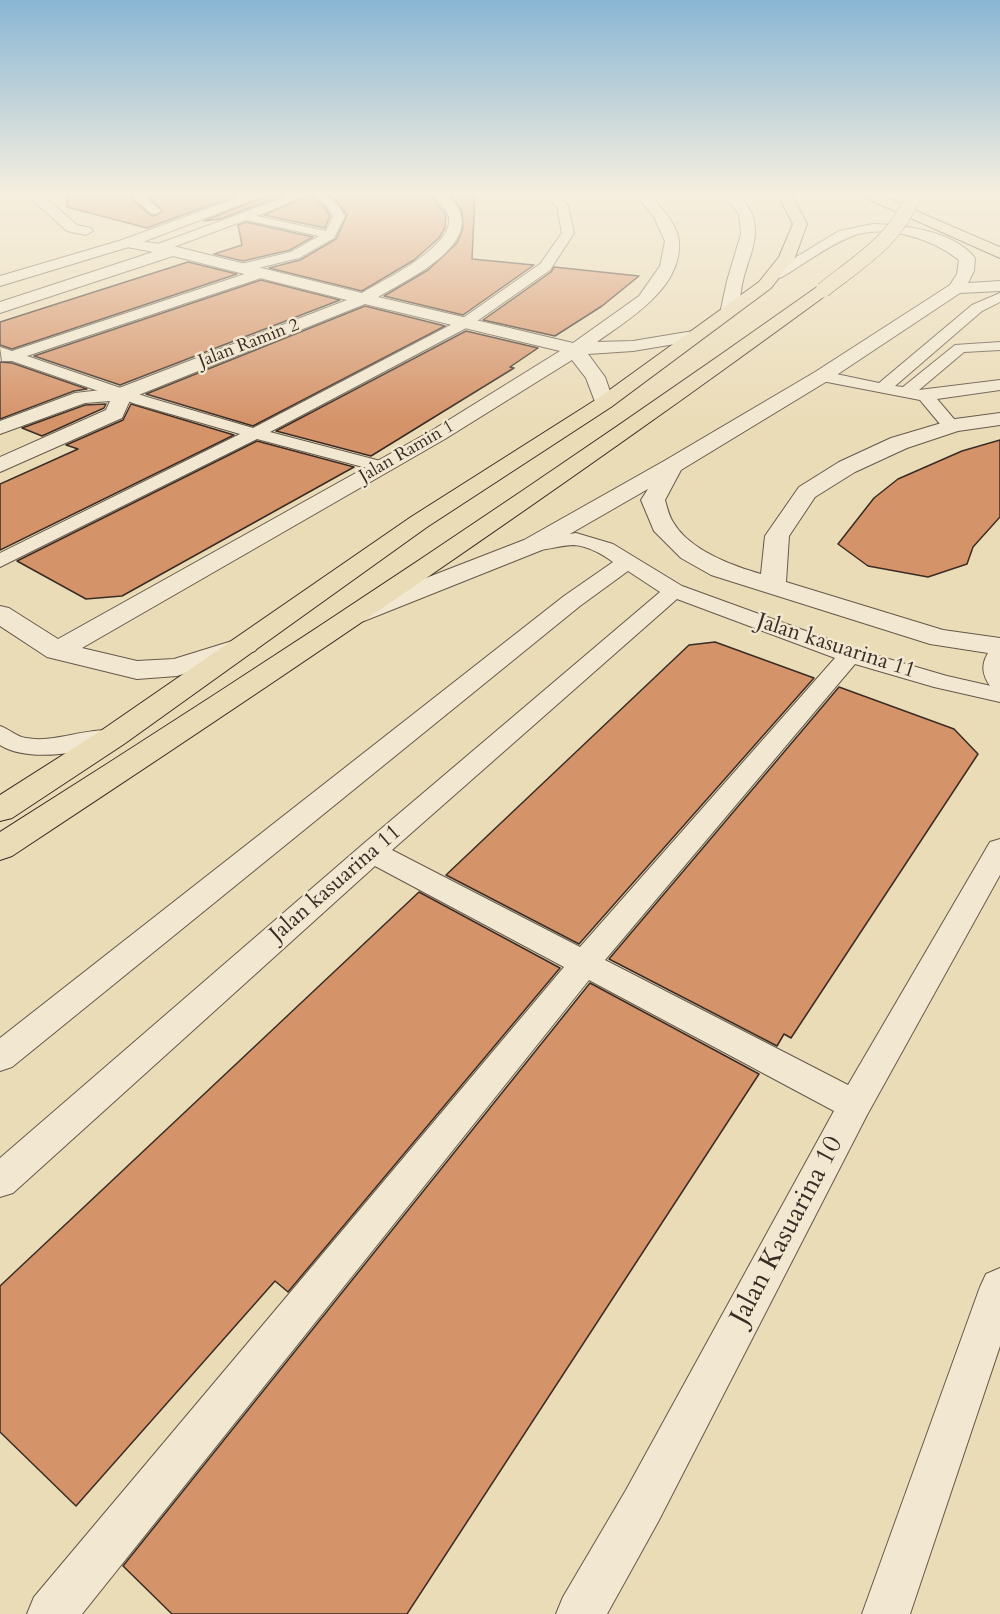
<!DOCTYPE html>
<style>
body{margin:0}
canvas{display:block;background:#ebdcb8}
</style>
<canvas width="1000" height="1614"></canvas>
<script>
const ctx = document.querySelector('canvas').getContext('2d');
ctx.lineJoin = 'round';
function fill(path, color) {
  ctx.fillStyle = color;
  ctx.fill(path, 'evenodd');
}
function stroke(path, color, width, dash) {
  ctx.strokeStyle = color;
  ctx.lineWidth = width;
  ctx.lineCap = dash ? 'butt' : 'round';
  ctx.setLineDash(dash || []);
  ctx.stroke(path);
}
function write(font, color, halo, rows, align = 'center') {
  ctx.font = font + ' Cardo,serif';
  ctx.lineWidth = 5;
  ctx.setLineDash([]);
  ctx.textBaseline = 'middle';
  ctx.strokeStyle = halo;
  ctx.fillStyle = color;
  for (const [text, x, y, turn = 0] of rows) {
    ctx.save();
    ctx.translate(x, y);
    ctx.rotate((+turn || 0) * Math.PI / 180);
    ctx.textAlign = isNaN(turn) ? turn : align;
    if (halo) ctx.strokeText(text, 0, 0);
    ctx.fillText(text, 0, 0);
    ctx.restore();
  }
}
const building = new Path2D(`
 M68 195H128L150 215 154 216 163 211 146 195H238L147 228 67 207Z
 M268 195H284L220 219 204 221Z
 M309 195 325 207 330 216 325 228 264 215Z
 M328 195H430L446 215 445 228 439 238 414 260 362 291 269 268 300 260 336 239 347 215 337 202Z
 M450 195H475L472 259 534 265 463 315 384 296 428 270 457 243 463 228 462 211Z
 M246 222 313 237 290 250 243 261 214 254 242 245 238 225Z
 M188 262 237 274 12 349 0 345V322Z
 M554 267 639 276 602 306 555 336 483 320 551 272Z
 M261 280 340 300 120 385 34 356Z
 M365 306 445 326 253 426 146 394Z
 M466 331 538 348 510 367 514 368 371 456 276 431Z
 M0 362 12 363 87 389 74 391 0 419Z
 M106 404 104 408 42 436 22 428 85 405Z
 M131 404 234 435 0 550V484L78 449 66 445 123 420Z
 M1000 440V517L973 547 967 564 928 577 868 566 838 544 874 498 898 479 962 451Z
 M257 441 354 467 122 596 86 599 17 561Z
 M715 642 814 678 579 944 446 875 689 645Z
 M839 687 954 729 978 754 791 1038 784 1034 777 1046 609 959Z
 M419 892 560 968 288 1292 275 1281 76 1506 0 1432V1286Z
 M590 983 759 1074 407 1614H172L123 1566Z`);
const service = new Path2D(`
 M130 195H142L161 211 155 214 151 213Z
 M291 195H307L257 216 326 231 333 216 327 206 314 195C331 195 336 202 345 216L334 238 299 258 242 272 237 271 236 268 237 265 291 252 319 236 246 220 163 251H155L153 248 155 245Z
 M546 195H558L568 206 574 233 550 270 470 326 270 432 388 463 391 467 388 471 382 472 257 439 0 567V553L240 434 136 404 12 361H2L0 347 12 351 257 270H267L269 273 267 276 27 356 147 397 253 428 460 320 540 264 562 233 557 207Z
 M1000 293V302L982 311 895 386 903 387 955 345 1000 342V350L964 352 919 390 1000 380V390L937 399 960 426 957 430H945L920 400 822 381 814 376 822 371 879 383 972 305Z
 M576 533 613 544 682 586 858 650 947 676 1000 688V702L934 687 855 664 605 960 848 1085 990 842 1000 839V875L867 1115 658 1522 607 1614H556L563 1597 626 1490 834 1111 589 980 82 1614H27L34 1597 564 967 375 866 13 1193 0 1197V1158L362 845 660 592 628 571 580 606 12 1067 0 1071V1038L564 596 613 562C602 554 588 546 574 545 558 545 542 553 526 549L523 545 526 541ZM677 599 835 658 580 947 392 850Z
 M0 726C9 729 17 737 26 738 57 744 93 724 122 732L126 737 122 742C89 751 30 764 0 745Z
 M1000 1268V1346L910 1614H862L980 1287 986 1274Z`);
const minor = new Path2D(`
 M27 195H42L77 225 91 228 93 231 86 235 67 231Z
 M432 195H447C496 239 410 278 378 297L573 343 639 296 660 266 665 241 654 217 636 195H651C661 208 678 225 679 242 682 288 629 319 597 342L633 341 693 331 699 332 702 336 699 340 633 351 588 354 605 377 614 403 611 407H597L586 378 572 360 445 439 82 648 137 661 174 659 245 637 255 639 259 645 255 651 177 676 137 679 47 657 0 626V606L9 608 58 639 431 431 560 351 365 304 131 398 122 418 0 472V457L106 410 110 401 85 403 0 434V421L75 393 119 388 347 300 173 256 0 313V302L153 252 122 246 120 243 122 240 127 239 173 246 362 293C383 280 454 247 449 217 447 208 438 202 432 195Z
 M724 195H739C765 223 754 244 744 276 741 287 740 298 739 309L736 313H724L721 309 727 281 741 234 739 214Z
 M873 224C905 225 954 231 975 258L974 271 968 283 1000 281V291L960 293 829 380 681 470 665 500C667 507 669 516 673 522 689 550 733 566 761 574L765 536 799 487 839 462 891 438 955 419 1000 413V425L958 431 907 448 855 472 815 497 789 536 786 582 943 630 1000 638V689L990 686C982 674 981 665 988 653L930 644 711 575 681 558 654 531 641 500 648 489 542 550 364 621 355 623 346 621 342 615 346 609 524 540 664 461 815 372 950 285 957 274 959 260C931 238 884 223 850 237 826 247 804 264 782 277L776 279 768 274 839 231Z`);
const tertiary = new Path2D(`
 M245 195H266L132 246 0 286V276L122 240Z`);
const motorway = new Path2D(`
 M778 195H792L807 224 795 257 771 288 611 407 427 527 124 744 12 818 0 821V795L102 730 411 517 597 399 759 282 779 257 793 224Z
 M859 195H879L1000 247V258Z
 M823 285 829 287 831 290 829 293C562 489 288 674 12 856L0 860V832C277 657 550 476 817 287Z`);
const motorwayBridge = new Path2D(`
 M823 290C857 263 899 238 913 195`);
const farStreetnames = [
 ["Jalan Ramin 2",249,344,-21],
 ["Jalan Ramin 1",407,452,-30]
];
const streetNames = [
 ["Jalan kasuarina 11",836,647,18],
 ["Jalan kasuarina 11",336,884,-41]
];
const nearStreetnames = [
 ["Jalan Kasuarina 10",788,1231,-62]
];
fill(building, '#d5936a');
stroke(building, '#3a2c25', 1.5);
stroke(service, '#66584a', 2);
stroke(minor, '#66584a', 2);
stroke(tertiary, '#66584a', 2);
stroke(motorway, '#3a2c25', 2);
fill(service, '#f2e8d1');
fill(minor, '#f2e8d1');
fill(tertiary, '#f2e8d1');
fill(motorway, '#ebdcb8');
stroke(motorwayBridge, '#3a2c25', 16, []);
stroke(motorwayBridge, '#ebdcb8', 15);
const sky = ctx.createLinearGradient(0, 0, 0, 421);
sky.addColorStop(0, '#89b6d4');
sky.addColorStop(0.46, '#f6efdf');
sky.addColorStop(1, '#f6efdf00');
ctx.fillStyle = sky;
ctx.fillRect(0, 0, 1000, 421);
write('18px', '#3a2c25', '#f2e8d1', farStreetnames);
write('22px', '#3a2c25', '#f2e8d1', streetNames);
write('27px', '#3a2c25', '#f2e8d1', nearStreetnames);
</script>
